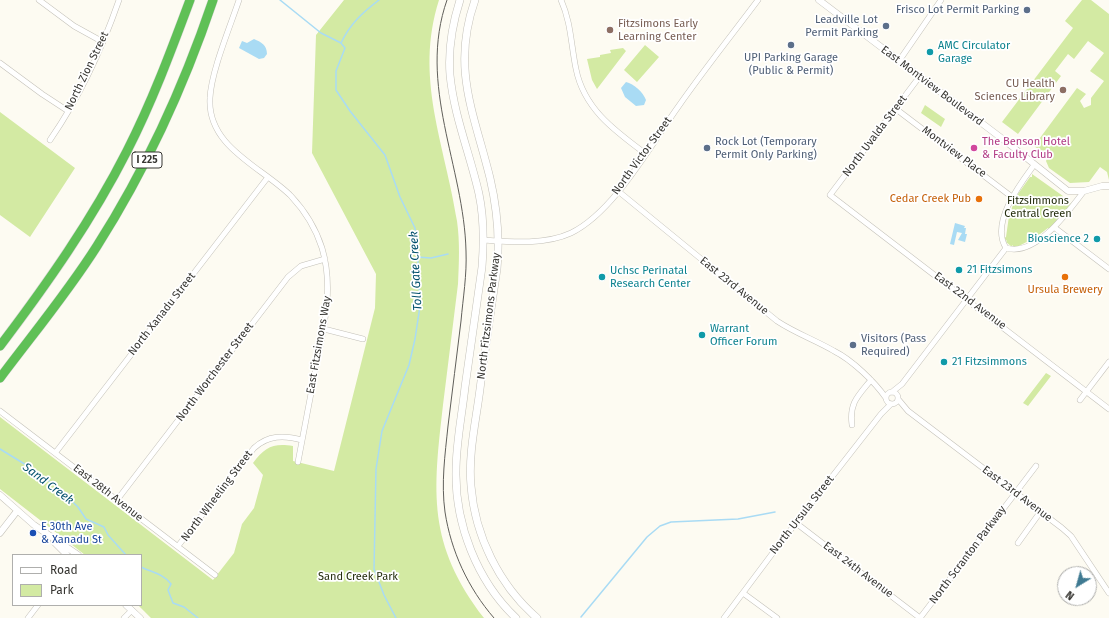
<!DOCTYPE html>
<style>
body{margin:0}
#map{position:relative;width:1109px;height:618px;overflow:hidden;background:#fdfbf2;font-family:"Fira Sans",sans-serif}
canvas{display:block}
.legend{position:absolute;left:12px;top:554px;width:130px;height:52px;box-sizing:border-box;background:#fff;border:1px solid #afafad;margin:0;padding:5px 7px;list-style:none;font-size:12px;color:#373632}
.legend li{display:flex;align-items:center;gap:8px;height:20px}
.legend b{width:20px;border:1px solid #afafad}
.north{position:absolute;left:1057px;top:566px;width:40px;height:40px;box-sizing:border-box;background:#fff;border:1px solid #afafad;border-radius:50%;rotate:217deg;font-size:11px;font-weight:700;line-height:16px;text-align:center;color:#373632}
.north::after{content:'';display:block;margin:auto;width:14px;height:18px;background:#3f7a92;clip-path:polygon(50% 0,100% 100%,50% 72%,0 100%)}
</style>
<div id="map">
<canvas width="1109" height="618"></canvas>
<ul class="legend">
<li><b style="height:5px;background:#fff"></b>Road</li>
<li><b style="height:11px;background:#d3eaa3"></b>Park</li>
</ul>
<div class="north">N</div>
</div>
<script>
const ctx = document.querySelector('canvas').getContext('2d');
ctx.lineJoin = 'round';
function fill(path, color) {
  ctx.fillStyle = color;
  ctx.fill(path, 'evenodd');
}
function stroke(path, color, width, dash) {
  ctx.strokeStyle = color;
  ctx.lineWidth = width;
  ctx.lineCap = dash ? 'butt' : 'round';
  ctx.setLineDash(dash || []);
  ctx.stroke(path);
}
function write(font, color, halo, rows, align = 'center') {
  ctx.font = font + ' "Fira Sans",sans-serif';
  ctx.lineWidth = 3.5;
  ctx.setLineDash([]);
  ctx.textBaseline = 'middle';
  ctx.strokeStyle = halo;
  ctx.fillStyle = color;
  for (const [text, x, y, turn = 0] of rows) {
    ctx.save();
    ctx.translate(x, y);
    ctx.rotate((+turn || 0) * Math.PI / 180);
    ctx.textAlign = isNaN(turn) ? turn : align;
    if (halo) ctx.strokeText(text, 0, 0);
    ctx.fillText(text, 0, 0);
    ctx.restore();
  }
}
const green = new Path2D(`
 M344 0H439C414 78 445 144 457 221 460 242 459 263 458 284 453 324 448 365 443 405 433 492 427 544 484 618H151L138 605H141V555H85L0 489V417L213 580 234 553 242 524 254 508 263 475 253 463C265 447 273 443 293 446V461L334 471 375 308 376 274 312 153 316 35Z
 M1082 0H1091L1109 14V180L1107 172 1100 167 1089 182 1070 183 1049 168 1046 161 1048 156 1034 146 1077 88 1086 94 1080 101 1084 108 1091 105V98L1104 81 1090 71 1104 53 1088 41 1074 59 1068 54 1055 71 1061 76 1018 134 1002 122 1073 28 1065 21Z
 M645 45 659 57 637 82 624 70Z
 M623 48 626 51 597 89 592 80 587 59 600 57V55L611 53 610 50Z
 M925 105 945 119 941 127 921 113Z
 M0 112 75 168 30 237 0 215Z
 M1032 174 1063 196 1061 199 1062 200 1064 197 1071 204 1050 229 1048 228 1036 237 1017 247H1014L1012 245V247L1006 242 1007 241 1004 238 1006 237 1009 216 1014 202 1013 201 1030 177H1032Z
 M1046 373 1051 376 1028 406 1023 403Z`);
const water = new Path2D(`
 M254 39C261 42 267 45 267 54L264 58 259 59 239 48 242 41 247 43Z
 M626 82C634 84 643 92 646 100L644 105 636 106 625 97 621 88Z
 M955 223 965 226 964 228H966L965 234H967L965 242 958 240 962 233 957 232 954 245 950 244Z`);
const stream = new Path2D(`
 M280 0 321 33 341 43
 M379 0C362 13 350 24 341 43L345 48 336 71V90L350 111 385 155 400 197 415 228 417 244 420 306 415 339 409 365 382 431 376 469 374 569 384 595 396 618
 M417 257 431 258 448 254
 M0 449 31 468 57 487 78 507 86 519 104 527 108 535 126 555
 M141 567C151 572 164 574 171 584L168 590 173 603 184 607 198 618
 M581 617 647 537 660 526 671 522 738 519 775 512`);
const minor = new Path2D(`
 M39 0 74 26 103 42
 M239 0C230 27 211 72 210 98 207 147 262 167 291 196 305 211 316 229 322 248 334 288 324 327 316 367 310 399 304 430 298 462
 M561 0C571 22 571 45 576 69 584 109 615 131 646 154
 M899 61 941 0
 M0 63 42 94 68 111
 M920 76 830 195 1109 409
 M896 109 1012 197
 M50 140C79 98 102 49 119 0
 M618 191 777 321C795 333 815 340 834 351 852 360 874 381 886 398
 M1055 228 1109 269
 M484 240C511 242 545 245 571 233 614 212 650 146 678 107 703 71 731 36 758 0
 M1006 248C1036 257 1068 212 1084 191
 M1006 248C990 223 1020 184 1034 165
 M324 329 363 339
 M892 392 902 384 1006 248
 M886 398a6 6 0 1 1 12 0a6 6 0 1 1-12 0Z
 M898 399 908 411 1062 528 1071 536 1109 593
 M1080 400 1109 362
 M0 411 215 575
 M852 425C849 403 858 396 871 380
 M56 452 268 177
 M117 500 288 277 301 266 325 259
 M796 523 920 618 1036 466
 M1018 543 1041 511
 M178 546 254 448C268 435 284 435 302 440
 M743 593 777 618
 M28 618 38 605
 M124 618 132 610
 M724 618 778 546 881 414 891 404`);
const tertiary = new Path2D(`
 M819 0 1004 140 1068 191H1084L1102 186H1109
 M0 495 34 525 78 555
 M0 533 17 511
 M54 542 67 555
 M126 605 140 618`);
const secondary = new Path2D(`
 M460 0C452 25 448 49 450 75 454 116 470 154 479 194 484 218 484 242 482 267 476 307 471 347 465 387 462 415 456 443 456 471 455 524 477 581 516 618
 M475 0C451 68 474 113 490 178 497 208 500 238 497 269 491 309 485 349 480 389 476 421 468 454 471 486 475 536 499 585 537 618`);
const motorway = new Path2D(`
 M0 346C47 284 92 220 127 151 152 102 171 51 190 0
 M0 378C33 334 68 292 97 246 146 169 184 86 213 0`);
const tram = new Path2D(`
 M447 0C417 85 464 166 466 251 467 275 463 298 461 321 457 356 452 391 448 426 445 455 441 483 445 512 451 551 468 588 494 618`);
const markers = [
 [1027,10,4,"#5c6f8a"],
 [886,26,4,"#5c6f8a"],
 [610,30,4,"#8d6e63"],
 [791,45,4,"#5c6f8a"],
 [930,52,4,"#0f9aa8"],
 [1063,90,4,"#8d6e63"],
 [707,148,4,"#5c6f8a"],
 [974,148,4,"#d1479c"],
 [979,199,4,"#e8710a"],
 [1097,239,4,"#0f9aa8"],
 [959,270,4,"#0f9aa8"],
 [602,277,4,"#0f9aa8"],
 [1065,277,4,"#e8710a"],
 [702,335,4,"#0f9aa8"],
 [853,345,4,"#5c6f8a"],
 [944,362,4,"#0f9aa8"],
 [33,533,4,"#1a4fb4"]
];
const shields = [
 [147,160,30]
];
const shieldNames = [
 ["I 225",147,160]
];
const serviceNames = [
 ["Frisco Lot Permit Parking",1019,10],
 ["Leadville Lot",878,20],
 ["Permit Parking",878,33],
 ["UPI Parking Garage",791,58,"center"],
 ["(Public & Permit)",791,71,"center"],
 ["Rock Lot (Temporary",715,142,"left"],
 ["Permit Only Parking)",715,155,"left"],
 ["Visitors (Pass",861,339,"left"],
 ["Required)",861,352,"left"]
];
const educationNames = [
 ["Fitzsimons Early",618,24],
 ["Learning Center",618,37],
 ["CU Health",1055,84,"right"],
 ["Sciences Library",1055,97,"right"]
];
const cultureNames = [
 ["AMC Circulator",938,46],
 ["Garage",938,59],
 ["Bioscience 2",1089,239,"right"],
 ["21 Fitzsimons",967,270],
 ["Uchsc Perinatal",610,271],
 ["Research Center",610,284],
 ["Warrant",710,329],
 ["Officer Forum",710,342],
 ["21 Fitzsimmons",952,362]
];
const streetNames = [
 ["North Zion Street",87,71,-64],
 ["East Montview Boulevard",932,86,37],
 ["North Uvalda Street",875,136,-53],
 ["Montview Place",954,152,37],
 ["North Victor Street",642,156,-54],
 ["East 23rd Avenue",734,286,39],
 ["East 22nd Avenue",970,301,37],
 ["North Xanadu Street",162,314,-52],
 ["North Fitzsimons Parkway",489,316,-83],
 ["East Fitzsimons Way",319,345,-80],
 ["North Worchester Street",215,372,-53],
 ["East 28th Avenue",108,493,38],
 ["East 23rd Avenue",1017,494,37],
 ["North Wheeling Street",217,496,-53],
 ["North Ursula Street",802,515,-52],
 ["North Scranton Parkway",968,555,-53],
 ["East 24th Avenue",858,570,37]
];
const hotelNames = [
 ["The Benson Hotel",982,142],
 ["& Faculty Club",982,155]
];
const foodNames = [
 ["Cedar Creek Pub",971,199],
 ["Ursula Brewery",1065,290,"center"]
];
const parkNames = [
 ["Fitzsimmons",1038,201],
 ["Central Green",1038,214],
 ["Sand Creek Park",358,577]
];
const transitNames = [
 ["E 30th Ave",41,527],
 ["& Xanadu St",41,540]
];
const waterNames = [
 ["Toll Gate Creek",416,271,-93],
 ["Sand Creek",48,484,37]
];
fill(green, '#d3eaa3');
fill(water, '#a9dbf4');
stroke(stream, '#a9dbf4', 1.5);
stroke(minor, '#c3c0b8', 6);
stroke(tertiary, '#c3c0b8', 7);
stroke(secondary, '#c3c0b8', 8);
stroke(motorway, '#d7d7d6', 10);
stroke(minor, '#fff', 5);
stroke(tertiary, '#fff', 6);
stroke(secondary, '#fff', 7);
stroke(motorway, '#5fc056', 9);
stroke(tram, '#605f5a', 1);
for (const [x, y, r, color] of markers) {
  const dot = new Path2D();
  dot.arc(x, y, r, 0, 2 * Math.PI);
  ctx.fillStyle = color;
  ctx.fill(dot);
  stroke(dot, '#fff', 1.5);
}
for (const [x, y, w] of shields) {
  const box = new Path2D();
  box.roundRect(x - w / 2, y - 8, w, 16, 3);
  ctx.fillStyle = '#fff';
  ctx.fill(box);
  stroke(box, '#373632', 1);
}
write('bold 10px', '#373632', null, shieldNames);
write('11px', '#4e5e75', '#fff', serviceNames, 'right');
write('11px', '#785e54', '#fff', educationNames, 'left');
write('11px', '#0d838f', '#fff', cultureNames, 'left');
write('11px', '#373632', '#fff', streetNames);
write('11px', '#b23c85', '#fff', hotelNames, 'left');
write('11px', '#c56008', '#fff', foodNames, 'right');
write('11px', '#242d0d', '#fff', parkNames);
write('11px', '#164399', '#fff', transitNames, 'left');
write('italic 12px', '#02506c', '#fff', waterNames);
</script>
